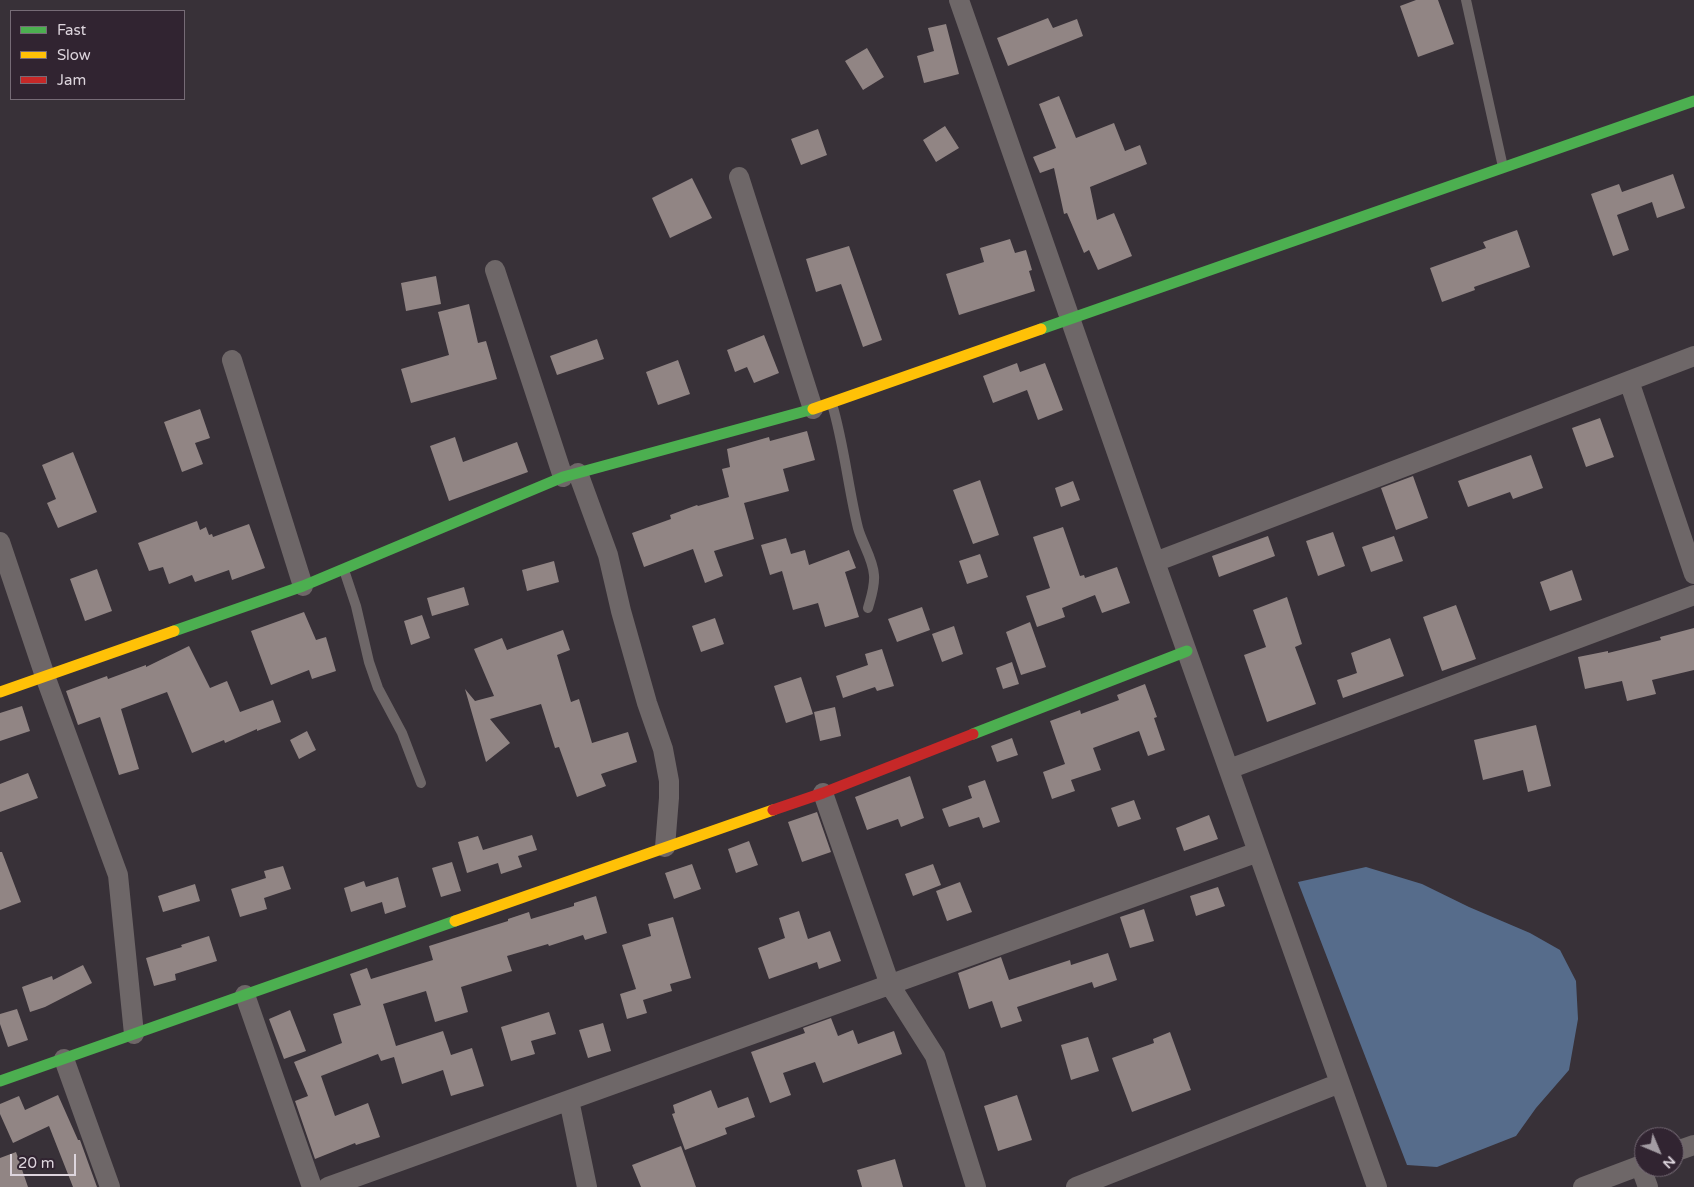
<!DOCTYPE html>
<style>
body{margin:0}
#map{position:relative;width:1694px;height:1187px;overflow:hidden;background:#383138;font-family:"Varela Round",sans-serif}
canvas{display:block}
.legend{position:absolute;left:10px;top:10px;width:175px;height:90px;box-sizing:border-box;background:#312431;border:1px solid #766b76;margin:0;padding:6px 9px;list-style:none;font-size:15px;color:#ddd5dd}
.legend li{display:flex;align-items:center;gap:10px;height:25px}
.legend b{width:25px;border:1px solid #766b76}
.north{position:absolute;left:1634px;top:1127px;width:50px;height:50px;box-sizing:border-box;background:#312431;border:1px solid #766b76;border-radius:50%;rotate:135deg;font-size:14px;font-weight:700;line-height:20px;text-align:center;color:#ddd5dd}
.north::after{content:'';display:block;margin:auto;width:18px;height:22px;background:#a39ca3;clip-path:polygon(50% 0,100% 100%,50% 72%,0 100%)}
.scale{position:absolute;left:10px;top:1154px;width:66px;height:22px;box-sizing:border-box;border:2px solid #ddd5dd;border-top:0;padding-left:6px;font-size:15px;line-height:18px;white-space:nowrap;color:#ddd5dd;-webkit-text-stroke:4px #312431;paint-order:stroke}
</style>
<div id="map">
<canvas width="1694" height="1187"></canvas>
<ul class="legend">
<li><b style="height:6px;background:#4caf50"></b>Fast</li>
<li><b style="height:6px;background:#ffc107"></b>Slow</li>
<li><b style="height:6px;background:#c62828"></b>Jam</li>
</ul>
<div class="north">N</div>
<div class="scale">20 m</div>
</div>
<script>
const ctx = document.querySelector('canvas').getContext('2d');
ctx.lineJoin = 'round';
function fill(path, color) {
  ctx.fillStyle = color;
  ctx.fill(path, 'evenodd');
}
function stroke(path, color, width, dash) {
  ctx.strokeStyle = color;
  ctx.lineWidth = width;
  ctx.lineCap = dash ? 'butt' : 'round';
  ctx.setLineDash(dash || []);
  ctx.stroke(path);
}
const water = new Path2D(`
 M1366 867 1422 884 1469 907 1530 933 1560 950 1576 981 1578 1019 1569 1070 1536 1108 1516 1136 1437 1167 1407 1165 1298 882Z`);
const building = new Path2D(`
 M1416 0H1438L1454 44 1418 57 1400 6Z
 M1048 18 1053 28 1077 19 1083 36 1008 66 997 38Z
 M946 24 959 74 924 83 917 56 934 51 928 28Z
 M867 48 884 77 863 90 845 61Z
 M1059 96 1076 138 1114 123 1125 151 1140 145 1147 164 1090 187 1097 220 1114 213 1132 256 1098 270 1089 250 1084 253 1067 213 1064 214 1054 168 1040 173 1033 157 1056 148 1039 104Z
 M945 126 959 148 936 162 923 140Z
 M818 129 827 155 801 165 791 139Z
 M1673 174 1685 208 1657 218 1652 202 1617 215 1629 250 1613 256 1591 194 1619 184 1622 192Z
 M692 178 712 218 670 238 652 198Z
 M1517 230 1530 267 1474 287 1475 290 1442 302 1430 268 1486 248 1483 242Z
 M1010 239 1015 253 1026 250 1032 270 1029 271 1035 291 959 315 946 274 984 262 980 248Z
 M849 246 882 340 863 347 841 284 816 292 806 259Z
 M436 276 441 304 406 311 401 283Z
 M469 304 478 343 486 341 497 379 411 403 401 369 449 355 438 312Z
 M764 335 779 373 754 383 747 367 735 372 727 350Z
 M597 339 604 359 557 375 550 356Z
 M678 360 690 394 658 405 646 372Z
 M1017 363 1020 372 1045 363 1063 410 1038 420 1027 390 993 403 983 376Z
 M200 409 210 438 195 443 203 464 182 472 164 422Z
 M1600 418 1614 457 1586 467 1572 428Z
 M807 431 815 460 783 469 789 491 744 503 754 539 714 551 723 576 705 583 693 549 644 567 632 533 671 519 670 515 697 505 698 506 729 497 722 469 730 467 727 449 769 437 770 441Z
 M455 437 463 462 517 442 528 472 449 501 430 446Z
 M73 452 97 512 58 528 47 503 56 499 42 465Z
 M1531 455 1543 488 1513 499 1510 492 1468 507 1458 481Z
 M1413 476 1428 518 1396 530 1381 488Z
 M980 480 999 535 973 544 953 490Z
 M1073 481 1080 500 1061 507 1055 488Z
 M197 521 200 530 206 527 209 535 212 534 213 537 249 524 265 568 232 580 229 570 195 582 192 575 169 584 163 567 149 571 138 543Z
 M1063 527 1080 576 1084 575 1085 578 1117 567 1130 603 1102 613 1095 595 1062 608 1065 617 1037 627 1026 596 1050 588 1033 537Z
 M1333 532 1345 566 1318 576 1306 541Z
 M1268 536 1275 556 1219 577 1212 556Z
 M1394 536 1403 561 1371 572 1362 547Z
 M786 538 791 554 805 550 809 565 849 550 856 568 845 572 859 617 825 627 818 603 793 610 782 571 770 575 761 545Z
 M980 554 988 577 967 584 959 561Z
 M554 561 559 582 527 591 522 570Z
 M97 569 112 611 85 621 70 579Z
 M1572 570 1582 600 1550 611 1540 582Z
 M464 587 469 605 432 616 427 598Z
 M1287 597 1302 644 1295 647 1316 704 1267 722 1244 655 1266 647 1253 610Z
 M1456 605 1476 659 1442 671 1423 617Z
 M922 607 930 630 897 642 888 619Z
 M304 612 316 640 326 637 336 671 312 679 309 670 271 685 251 631Z
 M422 615 430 638 411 645 404 621Z
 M715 618 724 644 701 652 692 626Z
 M1030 622 1046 667 1021 675 1006 632Z
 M954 626 963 654 942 662 932 634Z
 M1694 628V670L1652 680 1656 694 1627 701 1622 681 1585 689 1578 657 1608 651V653L1661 640 1660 637Z
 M563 630 570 650 557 655 571 702 579 699 592 743 628 732 637 762 601 774 606 786 577 797 559 747 555 748 541 704 490 719 510 743 486 762 465 689 475 701 494 696 474 649 502 638 507 650Z
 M1390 638 1404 676 1343 698 1337 680 1357 673 1351 653Z
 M189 646 210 688 227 681 240 712 273 700 281 722 257 731V729L225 743 224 740 192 753 167 692 121 709 139 769 119 775 100 717 78 725 66 691 107 676 108 679 146 665V667Z
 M882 649 894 686 877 691 875 687 843 698 836 676 868 665 865 654Z
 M1012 662 1019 684 1003 689 996 668Z
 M801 677 813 714 786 723 774 686Z
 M1145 684 1157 717 1154 718 1165 750 1148 756 1139 731 1093 748 1101 770 1071 780 1075 791 1052 799 1043 772 1065 764 1050 721 1080 710 1081 714 1119 700 1117 695Z
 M22 706 30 731 0 741V713Z
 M835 707 841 736 820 741 814 712Z
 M1536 725 1551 786 1528 792 1523 770 1483 780 1474 740Z
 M307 731 316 750 299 759 290 740Z
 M1012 738 1018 755 997 762 991 746Z
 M28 773 38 798 0 812V784Z
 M910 776 924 818 901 827 898 819 867 830 855 797Z
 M985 780 1000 822 983 828 979 817 949 827 942 809 972 798 968 786Z
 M1134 800 1141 819 1118 827 1111 808Z
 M817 812 831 852 802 862 788 822Z
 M1209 815 1218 839 1184 851 1176 828Z
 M532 835 537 850 518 856 522 867 501 874 498 863 467 873 458 842 478 836 483 850Z
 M749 841 758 865 736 873 728 849Z
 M0 852H2L21 902 0 910Z
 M452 862 461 891 441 897 432 868Z
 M692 864 701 889 674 899 665 873Z
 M933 864 941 885 913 896 905 874Z
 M283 866 291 889 264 898 267 909 240 917 231 889 266 878 264 871Z
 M398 877 406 907 385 914 382 902 351 912 344 888 364 881 366 887Z
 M960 882 972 912 947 921 936 891Z
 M195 884 200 901 163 912 158 896Z
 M1218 887 1225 906 1196 916 1190 896Z
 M596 896 607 933 585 940 583 935 549 946 548 944 507 956 512 971 461 987 468 1012 435 1022 426 991 383 1004 396 1046 443 1031 451 1055 472 1048 484 1086 451 1096 443 1070 402 1084 394 1057 381 1061 378 1054 321 1076 335 1116 368 1103 380 1137 356 1145 355 1143 315 1159 295 1101 308 1096 294 1062 342 1043 333 1014 361 1005 350 974 367 968 371 979 433 960 429 946 508 921V919L529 912 531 919 574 906V903Z
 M1144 909 1154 941 1130 948 1120 917Z
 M799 911 808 939 830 931 841 961 819 969 817 962 769 979 758 948 785 938 779 918Z
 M673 917 691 978 670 984 672 991 643 1000 647 1013 627 1019 620 994 636 989 622 945 651 936 648 924Z
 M209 936 217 961 175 974 176 980 154 986 146 958 182 947 181 945Z
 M1108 953 1117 980 1094 988 1092 982 1017 1007 1022 1021 1001 1028 992 1001 969 1009 958 973 1001 957 1009 980 1070 960 1071 965Z
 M83 965 92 983 45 1007 30 1012 22 987 52 976 53 980Z
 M17 1009 28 1040 8 1047 0 1024V1014Z
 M290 1010 306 1051 284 1059 269 1019Z
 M549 1012 556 1034 531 1041 535 1054 511 1061 501 1027Z
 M831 1018 838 1036 853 1030 858 1044 894 1031 902 1054 823 1083 815 1062 783 1073 791 1095 770 1103 751 1052 805 1033 803 1028Z
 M603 1023 611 1051 588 1058 579 1030Z
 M1170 1032 1191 1090 1132 1112 1112 1058 1154 1043 1153 1039Z
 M1088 1037 1099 1071 1071 1080 1061 1045Z
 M711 1090 718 1108 748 1097 755 1117 725 1128 727 1134 685 1150 672 1114 675 1113 673 1105Z
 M58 1095 78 1140H80L97 1187H73L49 1126 13 1143 0 1114V1104L19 1096 25 1110Z
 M1017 1095 1032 1140 998 1151 984 1106Z
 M681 1146 696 1187H641L632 1165Z
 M16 1152 28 1187H0V1158Z
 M895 1159 903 1187H862L857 1170Z`);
const lane = new Path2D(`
 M1466 0 1503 167
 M832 404C844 444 848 487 858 528 862 543 873 559 874 575 875 587 871 597 868 608
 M344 570 356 606 369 662 378 688 402 733 421 783`);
const street = new Path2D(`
 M959 0 1155 562 1377 1187
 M739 177 813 409
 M495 270 563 477
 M232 360 303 586
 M1629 381 1694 574
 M578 473 608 555 621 611 647 703 663 749 669 781V798L665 847
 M0 542 45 676 118 875 134 1034
 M1155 562 1694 356
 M1229 769 1694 595
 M823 793 890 985 935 1056 976 1187
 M245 995 312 1187
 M64 1059 110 1187
 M569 1100 587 1187
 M1674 1152 1694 1145
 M1640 1165 1648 1187
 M328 1187 1258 852
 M1076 1187 1340 1083
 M1583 1187 1644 1164`);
const fast = new Path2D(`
 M1041 329 1694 101
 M174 631 303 586 563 477 813 409
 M973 734 1187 651
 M0 1081 455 921`);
const slow = new Path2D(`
 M813 409 1041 329
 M0 692 174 631
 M455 921 773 810`);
const jam = new Path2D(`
 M773 810 823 793 973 734`);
fill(water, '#566c8b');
fill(building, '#918584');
stroke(lane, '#6e6768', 10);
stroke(street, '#6e6768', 20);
stroke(fast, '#4caf50', 11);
stroke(slow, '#ffc107', 11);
stroke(jam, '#c62828', 11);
</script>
